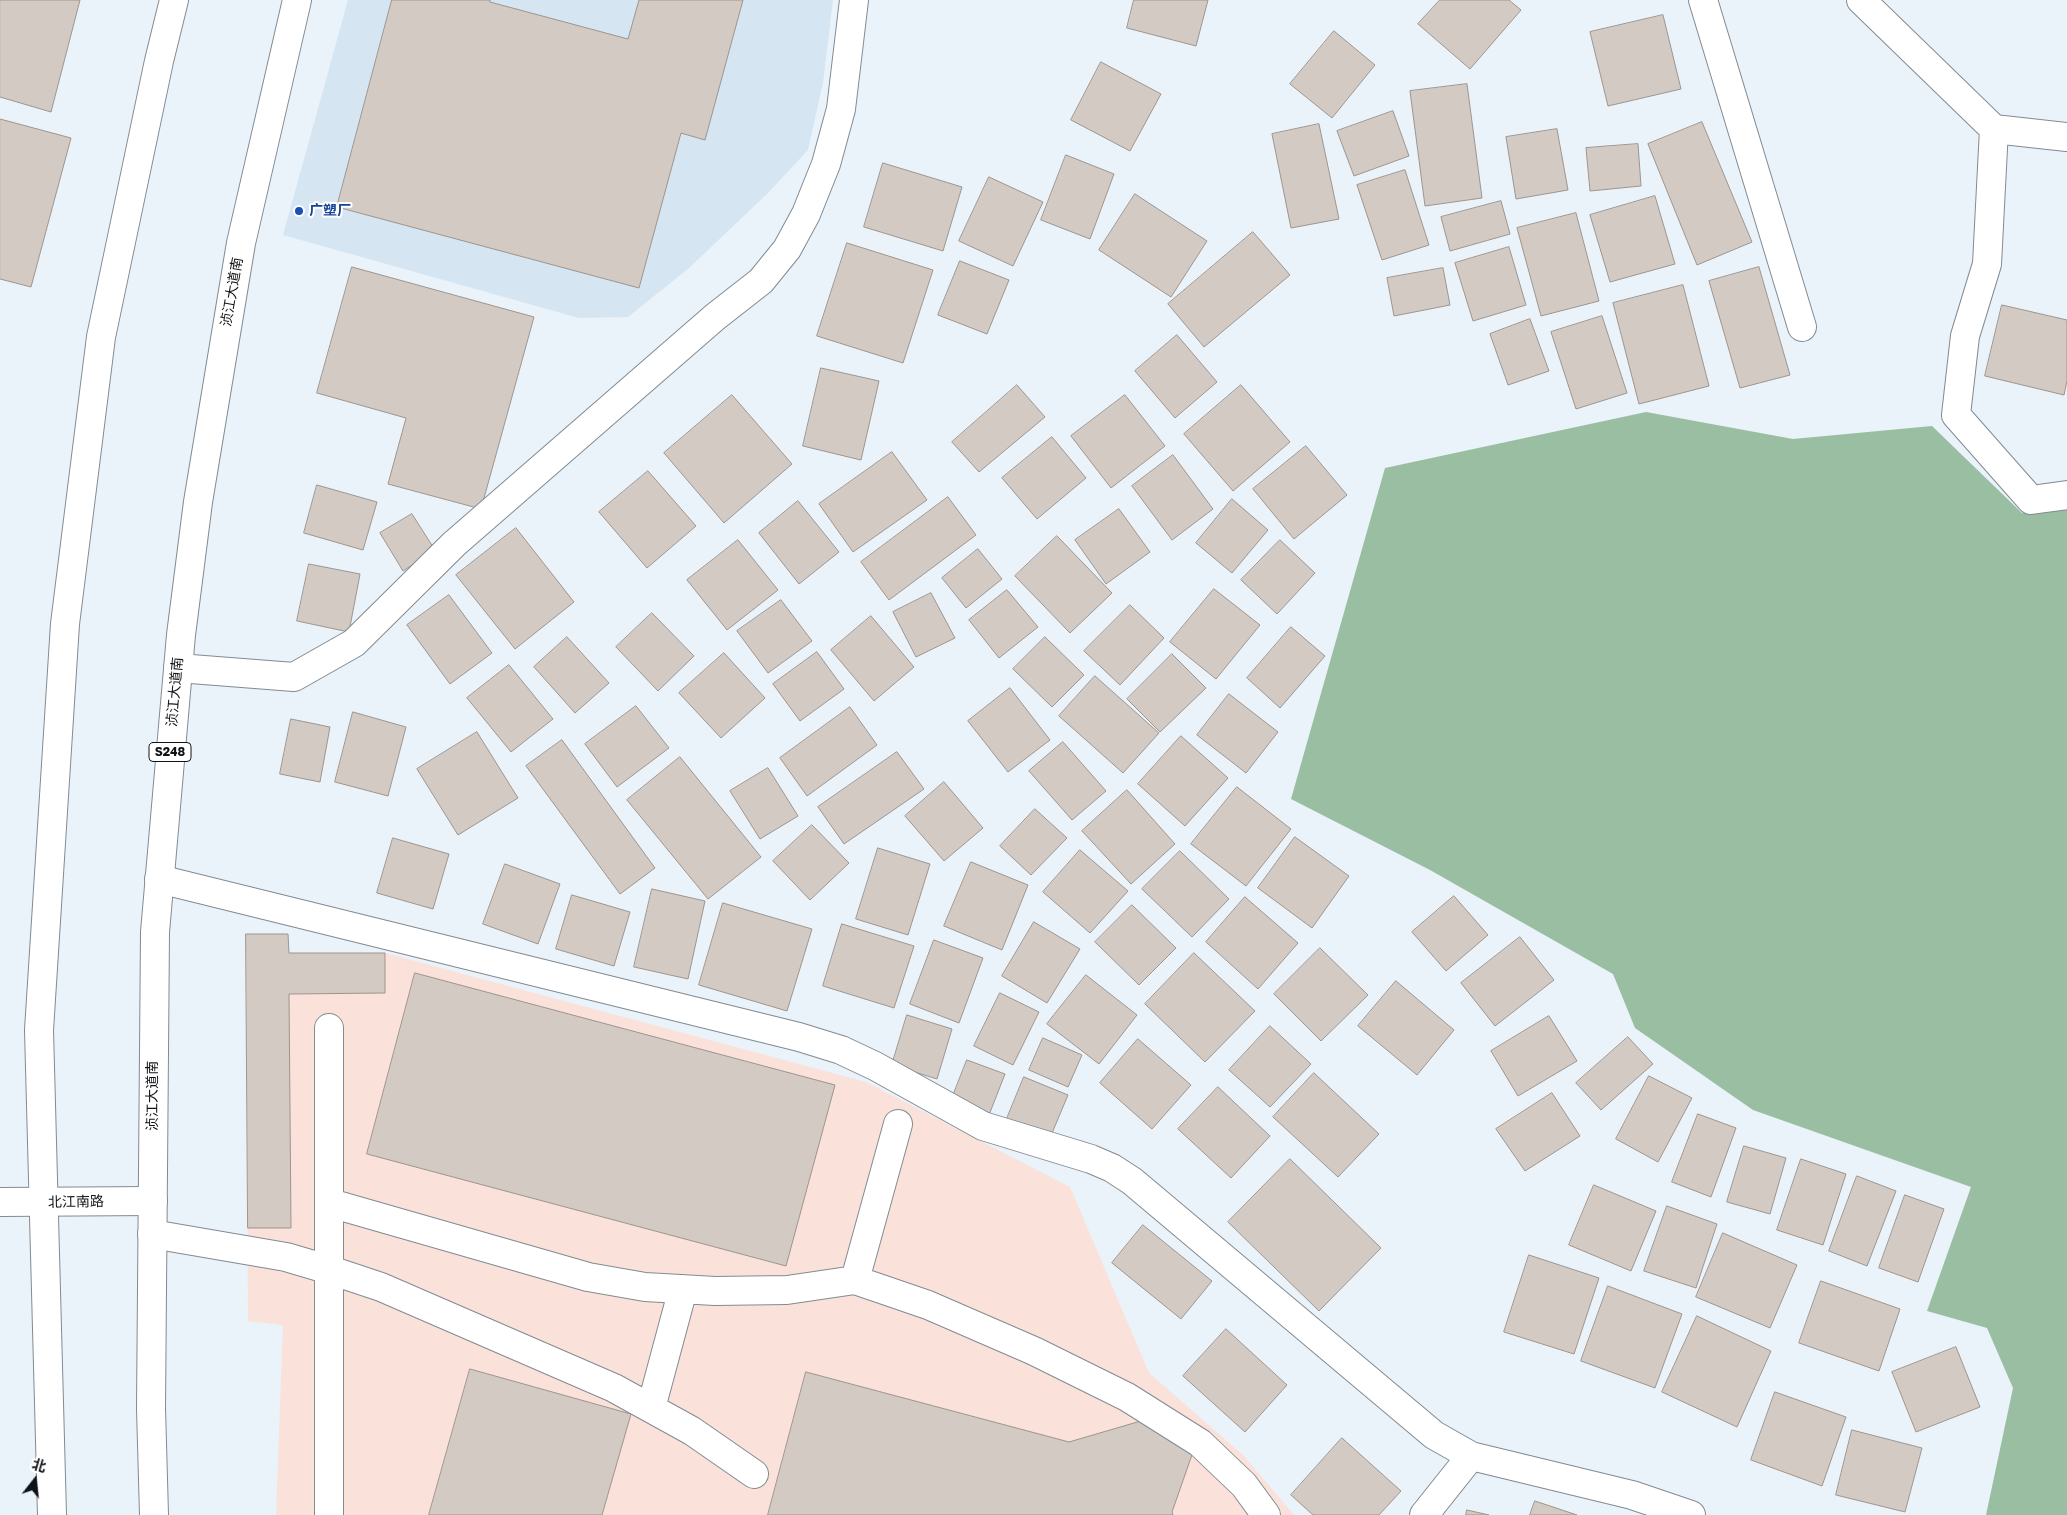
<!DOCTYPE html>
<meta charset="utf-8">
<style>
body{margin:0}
#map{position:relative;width:2067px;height:1515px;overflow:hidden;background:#eaf2fa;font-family:"Golos Text","Noto Sans SC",sans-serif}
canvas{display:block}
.north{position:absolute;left:10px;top:1455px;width:50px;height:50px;-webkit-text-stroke:4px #fff;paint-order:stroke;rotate:16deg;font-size:14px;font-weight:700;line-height:20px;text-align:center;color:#101316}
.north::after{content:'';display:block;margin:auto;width:18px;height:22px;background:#101316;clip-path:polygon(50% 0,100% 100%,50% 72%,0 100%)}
</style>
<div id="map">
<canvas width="2067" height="1515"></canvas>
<div class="north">北</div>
</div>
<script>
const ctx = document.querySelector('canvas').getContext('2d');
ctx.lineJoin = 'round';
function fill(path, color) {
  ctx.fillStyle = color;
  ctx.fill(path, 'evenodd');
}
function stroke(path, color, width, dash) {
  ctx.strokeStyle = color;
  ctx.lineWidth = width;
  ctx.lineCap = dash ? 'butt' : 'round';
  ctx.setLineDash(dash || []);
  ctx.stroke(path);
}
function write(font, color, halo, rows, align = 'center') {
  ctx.font = font + ' "Golos Text","Noto Sans SC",sans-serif';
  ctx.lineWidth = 4;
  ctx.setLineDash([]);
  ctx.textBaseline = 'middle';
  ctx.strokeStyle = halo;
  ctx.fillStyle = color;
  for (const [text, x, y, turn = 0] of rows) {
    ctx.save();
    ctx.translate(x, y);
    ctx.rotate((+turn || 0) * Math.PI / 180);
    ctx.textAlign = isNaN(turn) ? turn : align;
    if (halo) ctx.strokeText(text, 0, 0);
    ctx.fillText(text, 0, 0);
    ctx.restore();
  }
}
const built = new Path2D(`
 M348 0H833L823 83 808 150 767 194 689 268 628 317 579 318 283 235Z`);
const industrial = new Path2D(`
 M246 934H288L289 953H385L866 1082 1070 1187 1149 1373 1243 1455 1294 1515H276L283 1325 248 1321Z`);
const forest = new Path2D(`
 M1646 412 1793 439 1932 426 2022 513 2067 505V1515H1986L2013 1388 1987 1328 1927 1311 1971 1187 1753 1110 1635 1028 1613 974 1430 870 1291 799 1385 468Z`);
const building = new Path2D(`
 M0 0H80L51 112 0 97Z
 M392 0H490V2L628 39 639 0H743L705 140 681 133 639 288 337 207Z
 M1134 0H1208L1196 46 1127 28Z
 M1440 0H1509L1521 10 1470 69 1418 24Z
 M1663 15 1681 89 1608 106 1590 32Z
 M1334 31 1375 65 1332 118 1290 84Z
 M1101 62 1161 94 1130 151 1071 120Z
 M1467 84 1482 198 1425 206 1410 91Z
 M1393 111 1409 156 1354 176 1337 131Z
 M0 119 71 138 31 287 0 279Z
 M1702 122 1752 242 1697 265 1648 144Z
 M1319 124 1339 219 1291 228 1272 134Z
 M1557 129 1568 190 1516 199 1506 137Z
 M1638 144 1641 186 1590 191 1586 148Z
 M1066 155 1114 174 1090 239 1041 220Z
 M883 163 962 187 943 251 864 227Z
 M1405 170 1429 245 1382 260 1357 185Z
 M989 177 1043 202 1013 266 959 241Z
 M1135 194 1207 241 1171 297 1099 250Z
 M1655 196 1675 264 1610 282 1590 215Z
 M1501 201 1510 234 1450 251 1441 217Z
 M1576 213 1599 301 1541 316 1517 228Z
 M1253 232 1290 275 1204 347 1168 304Z
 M847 243 933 270 903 363 817 336Z
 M1509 247 1526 305 1473 321 1455 263Z
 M960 261 1009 280 987 334 938 315Z
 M352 267 534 317 481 509 388 484 406 418 317 393Z
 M1759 267 1790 375 1740 388 1709 281Z
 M1443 268 1450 305 1394 316 1387 278Z
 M1683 285 1709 386 1639 404 1613 303Z
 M2002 305 2067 320V381L2064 395 1985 376Z
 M1602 316 1627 393 1576 409 1551 332Z
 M1530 319 1549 371 1508 385 1490 334Z
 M1177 335 1217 382 1175 418 1135 371Z
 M821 368 879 381 861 460 803 446Z
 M1017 385 1045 417 979 472 952 442Z
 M1241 385 1290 442 1233 491 1184 434Z
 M732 395 792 464 724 523 664 453Z
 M1125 395 1165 446 1111 488 1071 436Z
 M1052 437 1086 478 1037 519 1002 478Z
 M1306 446 1347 495 1294 539 1253 489Z
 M892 452 927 500 853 552 819 504Z
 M1173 455 1213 509 1172 540 1132 486Z
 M648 471 696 526 647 568 599 512Z
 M317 485 377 502 363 550 304 533Z
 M948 497 976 535 889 600 861 562Z
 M1232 499 1268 530 1232 573 1196 543Z
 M798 501 839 552 799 584 759 533Z
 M1119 509 1150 552 1106 584 1075 540Z
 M412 514 435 550 403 571 380 533Z
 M516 528 574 602 515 649 456 575Z
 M1057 536 1112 593 1070 633 1015 576Z
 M738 540 778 590 727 630 687 580Z
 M1280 540 1315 573 1277 614 1241 580Z
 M978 549 1002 579 966 608 942 578Z
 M309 564 360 574 349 632 297 621Z
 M1214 589 1260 625 1216 679 1170 642Z
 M1007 590 1038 627 999 658 969 620Z
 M931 593 955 638 916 657 893 612Z
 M449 595 492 653 450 684 407 625Z
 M781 600 812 641 768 673 737 631Z
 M1130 605 1164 638 1120 685 1084 651Z
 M652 613 694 656 658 691 616 647Z
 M871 616 914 667 874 701 831 650Z
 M1291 627 1325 656 1280 708 1247 678Z
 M567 637 609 683 575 713 534 667Z
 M1045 637 1084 675 1052 707 1013 669Z
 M817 652 844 689 800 721 773 684Z
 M724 653 765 698 721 738 679 693Z
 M1172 654 1206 688 1160 732 1127 699Z
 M509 665 553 719 511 752 467 698Z
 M1095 676 1159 733 1123 773 1059 716Z
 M1010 688 1050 740 1008 772 968 721Z
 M1229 694 1278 732 1246 773 1197 735Z
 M636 706 669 748 617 787 585 744Z
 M850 707 877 745 807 796 780 758Z
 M353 712 406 727 388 796 335 782Z
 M291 719 330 727 320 782 280 774Z
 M477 732 518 798 458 835 417 769Z
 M1181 736 1228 778 1185 826 1138 784Z
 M562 740 655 868 620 894 526 766Z
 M1063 742 1106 791 1072 820 1029 771Z
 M897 752 924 789 844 844 818 807Z
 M680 757 761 857 708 899 627 800Z
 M768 768 798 816 760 839 730 791Z
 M944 782 983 828 944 861 905 816Z
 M1237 787 1291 829 1246 886 1191 844Z
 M1127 790 1175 844 1131 884 1082 831Z
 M1035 809 1067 838 1031 875 1000 846Z
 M812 825 849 863 810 900 773 861Z
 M1295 837 1349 876 1312 928 1258 888Z
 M393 838 449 854 433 909 377 893Z
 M878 848 930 864 908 935 856 919Z
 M1080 850 1128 891 1090 933 1043 892Z
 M1180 851 1229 899 1192 937 1142 889Z
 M971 862 1028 885 1002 950 944 926Z
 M505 864 560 884 538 944 483 924Z
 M652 889 705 901 688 979 634 967Z
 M572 895 630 912 614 966 556 949Z
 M1454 896 1488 935 1446 971 1412 932Z
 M1245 897 1298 943 1258 989 1206 942Z
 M723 903 812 929 787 1011 699 985Z
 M1132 905 1176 948 1139 985 1095 942Z
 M1034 922 1080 949 1047 1003 1002 976Z
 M842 924 914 946 894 1008 823 986Z
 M246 934H288L289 953H385V993L289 994 291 1228H248Z
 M1520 937 1554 980 1495 1026 1461 983Z
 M934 940 983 958 959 1023 910 1004Z
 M1320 948 1368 995 1321 1041 1274 994Z
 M1194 953 1255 1011 1205 1062 1145 1004Z
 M415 973 835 1085 786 1266 367 1154Z
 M1086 975 1137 1015 1099 1064 1047 1024Z
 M1396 981 1454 1030 1417 1075 1358 1026Z
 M1000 993 1039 1012 1013 1065 974 1046Z
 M907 1015 952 1029 937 1079 892 1065Z
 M1549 1016 1577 1061 1518 1096 1491 1051Z
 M1270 1026 1311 1064 1270 1107 1229 1070Z
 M1628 1037 1653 1064 1601 1110 1576 1083Z
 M1043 1038 1082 1055 1068 1087 1029 1070Z
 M1138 1039 1191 1085 1152 1129 1100 1083Z
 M967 1060 1005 1074 989 1115 951 1101Z
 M1314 1073 1379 1134 1338 1177 1273 1117Z
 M1649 1076 1692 1098 1658 1162 1616 1139Z
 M1024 1077 1068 1095 1050 1138 1006 1121Z
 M1218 1087 1270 1136 1231 1178 1178 1129Z
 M1552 1093 1580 1136 1525 1171 1496 1129Z
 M1698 1114 1736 1128 1711 1197 1672 1182Z
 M1744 1146 1786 1158 1770 1214 1727 1202Z
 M1290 1159 1381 1248 1319 1311 1228 1222Z
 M1801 1159 1846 1174 1823 1245 1777 1230Z
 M1857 1176 1896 1191 1867 1266 1829 1251Z
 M1594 1185 1656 1211 1631 1271 1569 1245Z
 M1905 1195 1944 1209 1918 1282 1879 1268Z
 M1667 1206 1717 1224 1696 1288 1644 1271Z
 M1143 1225 1212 1281 1181 1319 1112 1263Z
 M1723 1233 1797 1265 1770 1328 1696 1297Z
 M1529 1255 1599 1278 1574 1354 1504 1332Z
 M1821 1281 1900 1309 1879 1371 1799 1343Z
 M1608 1286 1682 1314 1655 1388 1581 1361Z
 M1697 1316 1771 1351 1737 1427 1662 1392Z
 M1226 1329 1287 1385 1245 1432 1183 1376Z
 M1956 1347 1980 1407 1916 1432 1892 1372Z
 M470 1369 631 1414 602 1515H429Z
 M806 1372 1069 1442 1151 1418 1194 1449 1172 1512 1173 1515H768Z
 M1775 1392 1846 1417 1822 1486 1751 1460Z
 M1852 1430 1922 1448 1905 1512 1836 1495Z
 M1342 1438 1401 1491 1379 1515H1313L1291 1495Z
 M1535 1501 1577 1515H1530Z
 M1467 1510 1489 1515H1466Z`);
const minor = new Path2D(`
 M1703 0 1802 327
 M1861 0 1994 129 2067 137
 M1994 129 1987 264 1965 336 1956 415 2031 500 2067 495
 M178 668 294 677 354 643 454 544 715 317 761 281 787 249 806 214 826 164 841 109 854 0
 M159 879 799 1037 841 1050 875 1066 983 1126 1091 1159 1112 1168 1132 1181 1434 1435 1471 1456 1632 1495 1691 1515
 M0 1202 153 1201
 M330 1203 588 1277 645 1287 715 1291 787 1290 855 1280 928 1305 1034 1351 1127 1397 1200 1443 1244 1485 1266 1515
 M152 1234 286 1257 330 1270 381 1287 614 1388 692 1431 754 1474
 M855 1280 898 1124
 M651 1408 683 1289
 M329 1515V1028
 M1424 1515 1471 1456`);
const major = new Path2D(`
 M52 1515 39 1030 65 624 101 337 159 61 174 0
 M154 1515 151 1408 155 932 181 635 198 502 241 243 297 0`);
const markers = [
 [299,211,5,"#1a4fb4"]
];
const shields = [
 [170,752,42]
];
const shieldNames = [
 ["S248",170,752]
];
const transitNames = [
 ["广塑厂",309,211]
];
const streetNames = [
 ["浈江大道南",232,292,-80],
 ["浈江大道南",175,692,-85],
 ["浈江大道南",153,1096,-90],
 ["北江南路",76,1202,-1]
];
fill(built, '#d6e5f2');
fill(industrial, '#fae1d9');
fill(forest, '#99bea2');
fill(building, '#d3cac4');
stroke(building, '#9d958e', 1);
stroke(minor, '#838b91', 30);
stroke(major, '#838b91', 30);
stroke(minor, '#fff', 28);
stroke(major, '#fff', 28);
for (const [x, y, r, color] of markers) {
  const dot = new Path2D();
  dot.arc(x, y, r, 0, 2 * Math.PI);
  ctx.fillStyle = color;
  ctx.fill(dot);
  stroke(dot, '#fff', 2);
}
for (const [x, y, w] of shields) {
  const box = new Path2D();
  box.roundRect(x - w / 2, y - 9.5, w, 19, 4);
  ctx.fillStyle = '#fff';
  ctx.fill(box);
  stroke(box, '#101316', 1);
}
write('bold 12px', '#101316', null, shieldNames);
write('bold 14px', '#164399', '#fff', transitNames, 'left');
write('14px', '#101316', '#fff', streetNames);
</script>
